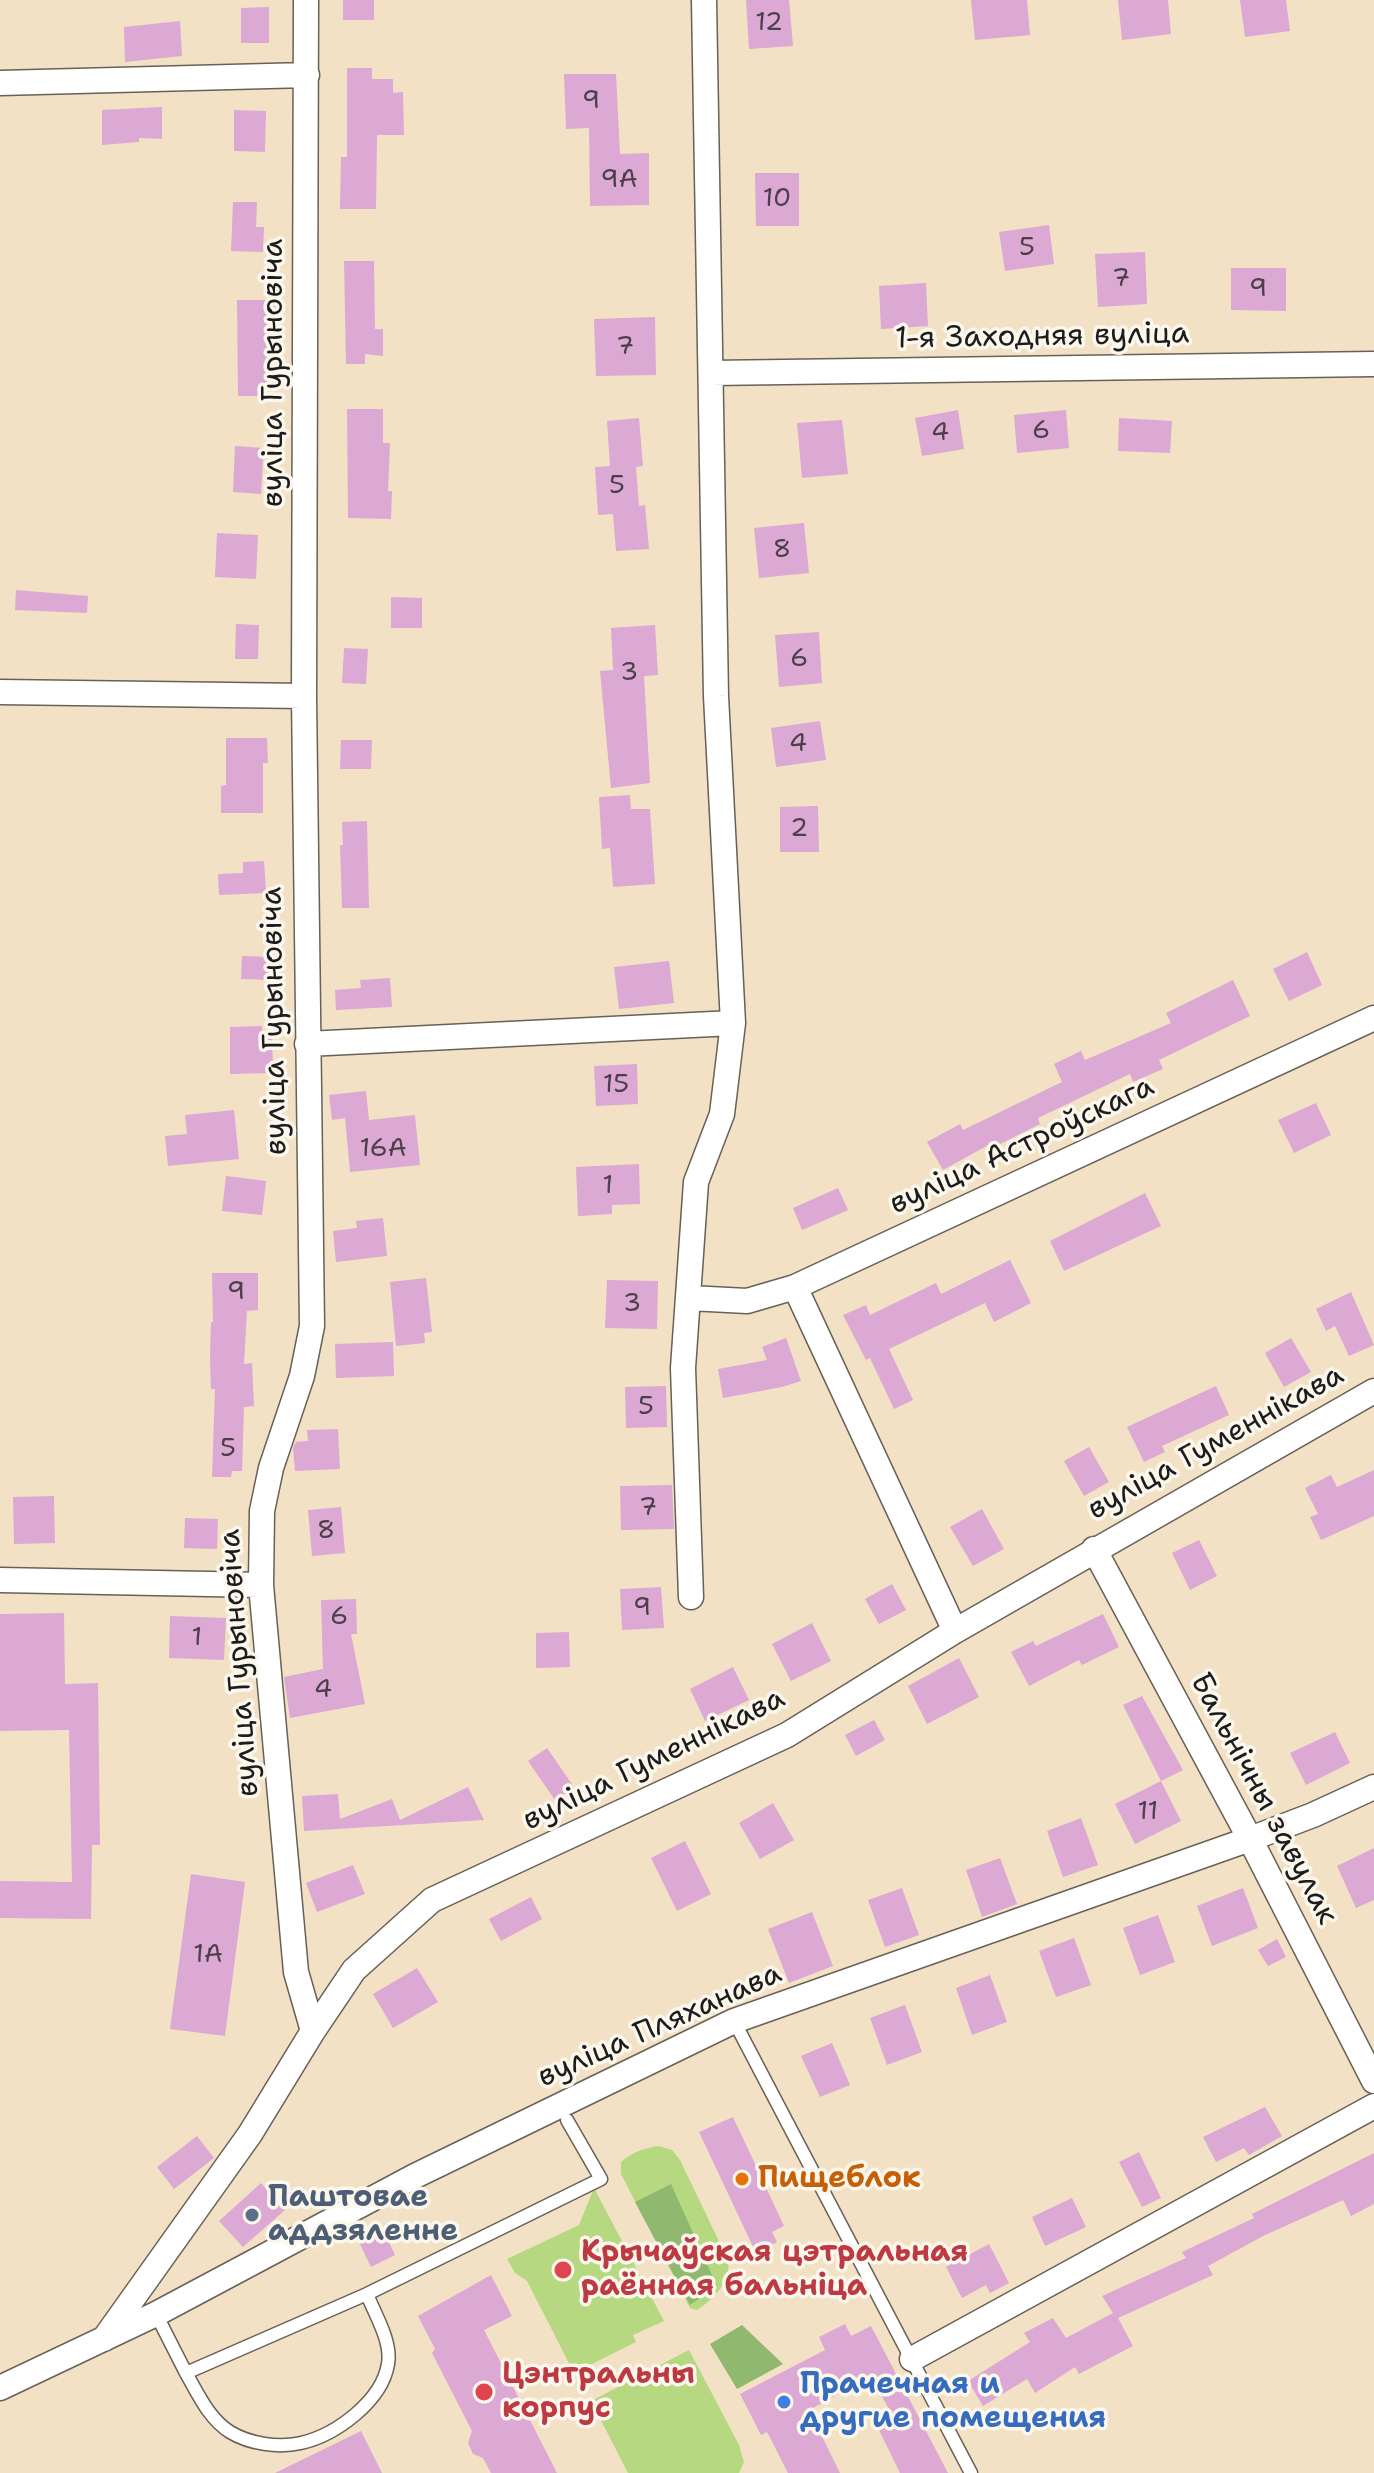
<!DOCTYPE html>
<meta charset="utf-8">
<style>
body{margin:0}
canvas{display:block;background:#f2e1c4}
</style>
<canvas width="1374" height="2473"></canvas>
<script>
const ctx = document.querySelector('canvas').getContext('2d');
ctx.lineJoin = 'round';
function fill(path, color) {
  ctx.fillStyle = color;
  ctx.fill(path, 'evenodd');
}
function stroke(path, color, width, dash) {
  ctx.strokeStyle = color;
  ctx.lineWidth = width;
  ctx.lineCap = dash ? 'butt' : 'round';
  ctx.setLineDash(dash || []);
  ctx.stroke(path);
}
function write(font, color, halo, rows, align = 'center') {
  ctx.font = font + ' "Shantell Sans",sans-serif';
  ctx.lineWidth = 7;
  ctx.setLineDash([]);
  ctx.textBaseline = 'middle';
  ctx.strokeStyle = halo;
  ctx.fillStyle = color;
  for (const [text, x, y, turn = 0] of rows) {
    ctx.save();
    ctx.translate(x, y);
    ctx.rotate((+turn || 0) * Math.PI / 180);
    ctx.textAlign = isNaN(turn) ? turn : align;
    if (halo) ctx.strokeText(text, 0, 0);
    ctx.fillText(text, 0, 0);
    ctx.restore();
  }
}
const green = new Path2D(`
 M659 2146 672 2150 680 2160 728 2260C732 2280 713 2300 697 2310L690 2308 621 2174V2162C632 2152 645 2148 659 2146Z
 M594 2188 664 2321 633 2335 636 2342 574 2373 527 2281 515 2273 507 2259 579 2225Z
 M689 2350 739 2445 744 2462 739 2473H628L591 2401Z`);
const forest = new Path2D(`
 M671 2184 717 2286 690 2305 635 2202Z
 M742 2325 783 2364 737 2389 710 2344Z`);
const building = new Path2D(`
 M343 0H374V20H343Z
 M746 0H789L793 46 749 49Z
 M971 0H1027L1030 35 975 40Z
 M1118 0H1168L1171 34 1122 40Z
 M1240 0H1286L1290 31 1245 37Z
 M269 7V43H241V8Z
 M180 21 182 56 125 62 124 27Z
 M347 68H372V79H393V93L403 92 404 135H377L376 209H340L341 157H347Z
 M564 74H616L620 154 649 153V205L590 206 589 128 566 129Z
 M162 107V139L139 138V142L102 145V110Z
 M234 110 266 111 265 152 234 151Z
 M755 173H799V226H756Z
 M233 202H257L256 227H264L263 252 231 251Z
 M1049 225 1054 264 1005 271 999 232Z
 M1145 252 1147 304 1098 307 1095 254Z
 M344 261H374L375 329H383V356L365 354V364H346Z
 M1231 268H1286V311L1231 310Z
 M926 283 928 326 881 329 879 286Z
 M237 300H275L277 319 267 320 269 387H266V393H263V396H238Z
 M655 317 656 375 596 376 594 319Z
 M347 409H383V443H390L388 491H392L391 519 348 518Z
 M958 410 964 449 922 456 915 418Z
 M1066 410 1069 448 1017 453 1014 415Z
 M639 418 643 466 636 467 639 506 645 505 649 549 616 551 613 514 598 515 595 467 610 466 607 421Z
 M1119 418 1172 421 1170 453 1118 451Z
 M842 420 848 474 802 478 797 423Z
 M235 446 264 448 261 494 233 492Z
 M804 523 809 573 759 578 754 528Z
 M217 533 258 535 256 579 215 577Z
 M16 590 88 596 87 613 15 610Z
 M391 597 422 598V628H391Z
 M236 624 259 625 258 659H235Z
 M655 625 658 675 644 676 650 783 611 788 600 671 613 670 611 628Z
 M819 632 822 683 779 687 775 635Z
 M344 648 368 649 366 684 342 683Z
 M820 721 826 760 776 767 771 728Z
 M226 738H267L268 763H263V813H221V786L226 785Z
 M341 740H372L371 769H340Z
 M630 795 631 809H650L655 884 613 887 610 848 602 849 599 797Z
 M818 806 819 852H780V807Z
 M367 821 369 908H342L340 845H343L342 822Z
 M264 861 266 893 219 895 218 874 243 873V862Z
 M1307 952 1322 985 1289 1001 1273 969Z
 M242 956 272 957V980L241 979Z
 M669 961 674 1003 619 1009 614 967Z
 M390 978 392 1007 336 1010 335 990 361 988 360 980Z
 M1233 980 1250 1016 1159 1060 1163 1069 1133 1082 1130 1074 1038 1118 1040 1124 994 1147 992 1143 943 1170 927 1142 960 1124 963 1130 1062 1082 1054 1064 1081 1051 1085 1060 1171 1023 1166 1013Z
 M262 1026V1032L272 1031 273 1073 230 1074V1027Z
 M637 1064 638 1104 596 1106 594 1066Z
 M366 1091 369 1120 415 1115 420 1165 350 1172 345 1118 332 1120 329 1095Z
 M1316 1103 1331 1135 1294 1153 1278 1120Z
 M234 1110 239 1159 168 1166 165 1136 187 1134 185 1115Z
 M639 1164 640 1204 612 1205V1214L578 1216 576 1167Z
 M226 1176 266 1181 262 1215 222 1211Z
 M838 1188 848 1210 802 1230 793 1208Z
 M1145 1193 1161 1226 1064 1271 1050 1241Z
 M383 1218 387 1256 336 1262 333 1231 357 1228 356 1221Z
 M1010 1260 1031 1303 994 1322 985 1303 889 1349 913 1400 894 1409 870 1358 866 1360 843 1315 866 1305 870 1315 936 1283 941 1294Z
 M212 1273H258V1310L247 1311 244 1364 252 1363 254 1406 244 1407 242 1471H232L231 1477H212L215 1389H211L210 1358 211 1322H213Z
 M426 1278 432 1332 424 1333 425 1343 396 1346 390 1282Z
 M607 1280 658 1281 657 1329 605 1328Z
 M1351 1292 1374 1345 1349 1356 1335 1326 1326 1331 1316 1309Z
 M786 1338 801 1381 782 1387 723 1398 718 1369 767 1360 762 1347Z
 M1291 1338 1311 1372 1284 1387 1265 1353Z
 M393 1342 394 1376 336 1378 335 1344Z
 M666 1386 667 1427 626 1428 625 1387Z
 M1216 1386 1229 1415 1162 1446 1165 1452 1144 1462 1127 1427Z
 M338 1429 340 1469 295 1471 293 1448 296 1442 308 1441 307 1430Z
 M1089 1447 1109 1482 1084 1496 1064 1461Z
 M1374 1470V1516L1321 1540 1310 1517 1318 1514 1305 1488 1331 1475 1337 1487Z
 M672 1485 674 1529 621 1530 620 1486Z
 M54 1496 55 1543 14 1544 13 1497Z
 M341 1507 345 1553 312 1556 308 1510Z
 M982 1509 1004 1549 973 1566 950 1527Z
 M185 1518 218 1519 217 1549 184 1548Z
 M1199 1540 1217 1576 1190 1590 1172 1553Z
 M892 1584 906 1610 879 1624 865 1599Z
 M661 1587 664 1628 622 1630 620 1589Z
 M356 1599 357 1634H351L365 1704 290 1718 284 1677 323 1669 321 1600Z
 M64 1613 65 1684 98 1683 100 1845H92L91 1919 0 1918V1881L72 1882 69 1730 0 1731V1614Z
 M1103 1614 1119 1647 1082 1665 1079 1660 1029 1686 1011 1652 1033 1641 1036 1646Z
 M170 1616 226 1618 224 1660 169 1658Z
 M812 1623 831 1661 791 1681 772 1644Z
 M569 1632 570 1667 536 1668V1633Z
 M959 1658 979 1697 927 1724 908 1686Z
 M733 1667 749 1700 705 1721 690 1689Z
 M1142 1696 1183 1770 1161 1781 1123 1705Z
 M874 1720 885 1740 856 1756 845 1735Z
 M1335 1732 1350 1763 1306 1785 1290 1753Z
 M547 1748 574 1787 555 1800 528 1761Z
 M1161 1781 1181 1821 1135 1844 1115 1804Z
 M468 1787 484 1820 304 1831 302 1796 338 1794 340 1819 392 1799 400 1820Z
 M773 1803 794 1840 760 1859 739 1823Z
 M1081 1818 1098 1865 1063 1877 1047 1831Z
 M685 1841 711 1894 677 1911 651 1858Z
 M1374 1848V1900L1356 1908 1337 1866Z
 M1000 1858 1017 1904 982 1917 966 1870Z
 M353 1865 365 1894 317 1912 306 1883Z
 M191 1874 245 1882 225 2036 170 2029Z
 M902 1888 919 1935 885 1947 868 1900Z
 M1243 1888 1258 1928 1212 1946 1197 1906Z
 M531 1897 542 1919 501 1941 489 1919Z
 M812 1912 833 1966 789 1983 768 1929Z
 M1158 1915 1175 1962 1140 1975 1123 1928Z
 M1074 1938 1091 1985 1056 1997 1039 1951Z
 M1277 1939 1286 1957 1268 1966 1258 1950Z
 M417 1968 438 2002 393 2028 373 1994Z
 M990 1975 1007 2022 972 2035 956 1988Z
 M905 2005 922 2052 887 2065 870 2018Z
 M832 2043 850 2085 820 2097 801 2056Z
 M1265 2107 1282 2136 1249 2155 1244 2148 1216 2162 1203 2137Z
 M733 2117 784 2226 772 2232 777 2242 756 2253 699 2132Z
 M197 2136 214 2158 174 2189 157 2167Z
 M1139 2152 1161 2198 1142 2207 1119 2162Z
 M1374 2153V2204L1351 2216 1343 2200 1263 2236 1208 2266 1213 2275 1118 2318 1133 2346 1079 2374 1075 2367 1035 2393 1027 2379 983 2406 968 2381 1030 2342 1024 2333 1053 2318 1066 2338 1113 2313 1102 2296 1186 2258 1182 2252 1254 2218 1252 2214Z
 M261 2183 285 2210 243 2247 219 2221Z
 M1072 2198 1086 2227 1045 2246 1032 2217Z
 M382 2228 395 2255 371 2267 358 2240Z
 M989 2244 1009 2283 990 2293 986 2285 962 2298 946 2267Z
 M491 2275 512 2316 484 2330 557 2473H491L483 2458 473 2454 468 2443 472 2431 432 2353 435 2349 418 2316Z
 M845 2324 851 2336 871 2326 948 2473H900L877 2426 894 2418 871 2377 809 2410 840 2473H788L767 2432 761 2435 740 2394 825 2350 819 2337Z
 M361 2431 382 2473H275Z`);
const service = new Path2D(`
 M734 2021 971 2473
 M156 2314 186 2373 367 2294 601 2179 567 2120
 M186 2373C198 2394 209 2419 230 2432 250 2444 278 2448 301 2443 336 2435 382 2401 388 2364 392 2341 375 2315 367 2294`);
const minor = new Path2D(`
 M306 0 304 696 312 1326 302 1376 271 1468 262 1511 261 1585 296 1972 313 2031
 M0 83 307 75
 M711 373 1374 364
 M0 692 304 696
 M307 1044 733 1023
 M795 1287 955 1631
 M690 1298 747 1301 795 1287 1374 1018
 M1094 1549 1250 1839 1374 2081
 M0 1580 261 1585
 M691 1597 683 1368 696 1182 722 1114 733 1023 716 696 704 0
 M104 2339 250 2134 313 2031 354 1970 432 1900 787 1735 955 1631 1374 1391
 M912 2359 1374 2106
 M0 2388 156 2314 415 2176 734 2021 1250 1839 1313 1815 1374 1787`);
const markers = [
 [742,2179,8,"#e8710a"],
 [252,2215,8,"#5c6f8a"],
 [563,2270,10,"#e0444e"],
 [484,2392,10,"#e0444e"],
 [784,2402,8,"#3f7fe0"]
];
const numberNames = [
 ["12",769,23],
 ["9",591,101],
 ["9А",619,180],
 ["10",777,199],
 ["5",1027,248],
 ["7",1121,279],
 ["9",1258,289],
 ["7",625,347],
 ["6",1041,431],
 ["4",940,433],
 ["5",617,486],
 ["8",782,550],
 ["6",799,659],
 ["3",629,673],
 ["4",798,744],
 ["2",799,829],
 ["15",616,1085],
 ["16А",383,1149],
 ["1",608,1186],
 ["9",236,1292],
 ["3",632,1304],
 ["5",646,1407],
 ["5",228,1449],
 ["7",648,1508],
 ["8",326,1531],
 ["9",642,1608],
 ["6",339,1617],
 ["1",197,1638],
 ["4",323,1690],
 ["11",1148,1812],
 ["1А",208,1955]
];
const streetNames = [
 ["1-я Заходняя вуліца",1042,337,-1],
 ["вуліца Гурыновіча",274,373,-90],
 ["вуліца Гурыновіча",275,1021,-91],
 ["вуліца Астроўскага",1022,1146,-25],
 ["вуліца Гуменнікава",1216,1443,-29],
 ["вуліца Гурыновіча",240,1663,-94],
 ["вуліца Гуменнікава",654,1760,-26],
 ["Бальнічны завулак",1263,1799,62],
 ["вуліца Пляханава",660,2026,-24]
];
const foodNames = [
 ["Пищеблок",758,2179]
];
const serviceNames = [
 ["Паштовае",268,2198],
 ["аддзяленне",268,2232]
];
const healthNames = [
 ["Крычаўская цэтральная",581,2253],
 ["раённая бальніца",581,2287],
 ["Цэнтральны",502,2375],
 ["корпус",502,2409]
];
const shopNames = [
 ["Прачечная и",800,2385],
 ["другие помещения",800,2419]
];
fill(green, '#b5d881');
fill(forest, '#90b86f');
fill(building, '#dba9d3');
stroke(service, '#676157', 15);
stroke(minor, '#676157', 27);
stroke(service, '#fff', 12);
stroke(minor, '#fff', 24);
for (const [x, y, r, color] of markers) {
  const dot = new Path2D();
  dot.arc(x, y, r, 0, 2 * Math.PI);
  ctx.fillStyle = color;
  ctx.fill(dot);
  stroke(dot, '#fbf7ec', 3);
}
write('26px', '#4c3f4a', null, numberNames);
write('30px', '#1c1c1c', '#fbf7ec', streetNames);
write('bold 30px', '#c56008', '#fbf7ec', foodNames, 'left');
write('bold 30px', '#4e5e75', '#fbf7ec', serviceNames, 'left');
write('bold 30px', '#be3a42', '#fbf7ec', healthNames, 'left');
write('bold 30px', '#366cbe', '#fbf7ec', shopNames, 'left');
</script>
